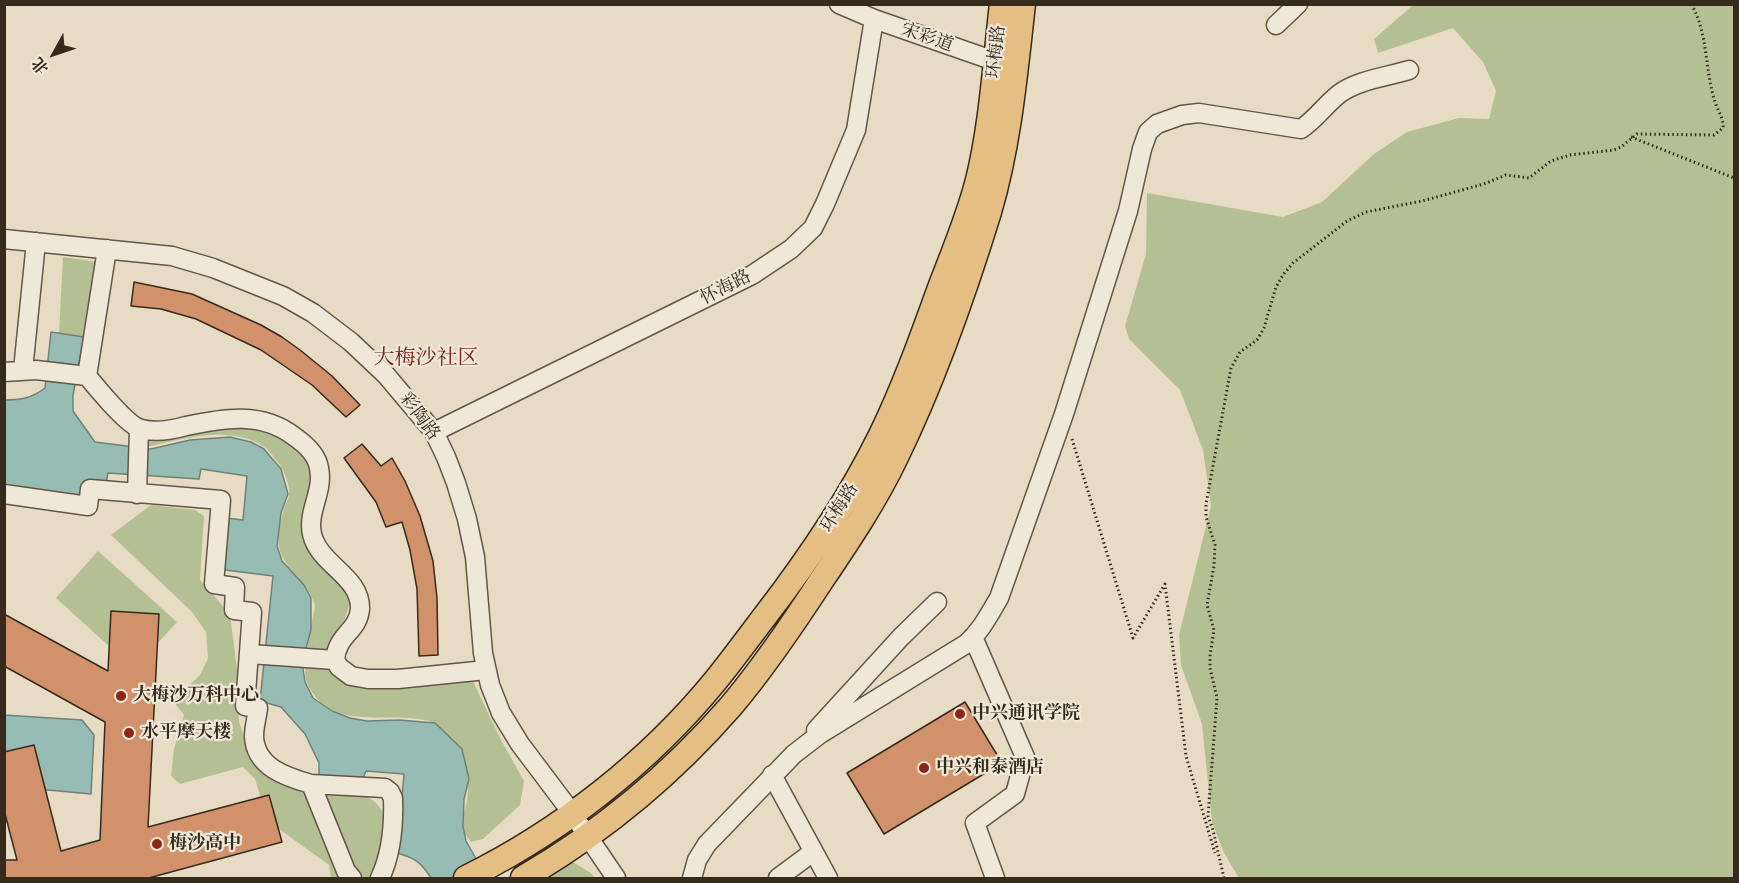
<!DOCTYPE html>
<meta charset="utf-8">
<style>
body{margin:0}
#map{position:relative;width:1739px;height:883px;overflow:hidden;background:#e7dcc3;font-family:Alegreya,"Noto Serif SC",serif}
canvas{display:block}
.frame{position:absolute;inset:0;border:6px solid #362a1d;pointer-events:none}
.north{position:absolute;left:24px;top:24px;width:60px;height:60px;-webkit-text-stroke:4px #efe8d8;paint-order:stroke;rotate:230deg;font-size:16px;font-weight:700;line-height:24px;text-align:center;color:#362a1d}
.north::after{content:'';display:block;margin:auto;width:21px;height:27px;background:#362a1d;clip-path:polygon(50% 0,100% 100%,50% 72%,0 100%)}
</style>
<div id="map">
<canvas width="1739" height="883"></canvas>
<div class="frame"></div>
<div class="north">北</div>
</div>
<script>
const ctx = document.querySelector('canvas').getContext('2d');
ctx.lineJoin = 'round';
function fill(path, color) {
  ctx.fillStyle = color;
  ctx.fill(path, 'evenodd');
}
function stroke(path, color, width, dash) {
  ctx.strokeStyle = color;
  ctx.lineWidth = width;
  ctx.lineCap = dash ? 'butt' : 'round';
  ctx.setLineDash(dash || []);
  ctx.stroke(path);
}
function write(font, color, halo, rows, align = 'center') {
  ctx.font = font + ' Alegreya,"Noto Serif SC",serif';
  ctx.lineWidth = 4.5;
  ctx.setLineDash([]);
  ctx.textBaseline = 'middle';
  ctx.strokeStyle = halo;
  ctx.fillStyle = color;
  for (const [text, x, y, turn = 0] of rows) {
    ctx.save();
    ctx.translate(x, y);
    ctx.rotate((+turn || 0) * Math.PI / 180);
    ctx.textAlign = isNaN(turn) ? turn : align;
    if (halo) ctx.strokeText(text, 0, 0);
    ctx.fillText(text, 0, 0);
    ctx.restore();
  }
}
const green = new Path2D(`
 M1413 5H1734V878H1239L1224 853 1212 822 1202 724 1181 665 1179 635 1211 506 1203 450 1180 390 1129 339 1125 326 1146 254 1147 193 1283 217 1322 202 1374 154 1407 132 1459 118 1489 119 1496 91 1483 62 1453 28 1378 53 1374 39Z
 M63 257 113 264 96 361 80 356 84 337 59 333Z
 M256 423 294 441 315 470 306 507 344 583 350 601 346 616 336 635 338 676 470 675 501 740 524 781 520 805 483 839 471 842 465 834 461 822C475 789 468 755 441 731 438 728 435 724 431 722 428 720 422 720 418 719 379 713 328 730 307 683 301 667 312 624 315 606 309 582 286 572 279 548 277 539 280 521 283 512 284 506 289 500 289 494 290 483 283 468 276 460 273 456 269 450 264 447 231 424 183 439 147 447V436Z
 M151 505 195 510 204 516 200 580 230 614 237 669 239 722 250 753 304 789 368 797C373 800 378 804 381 809 389 825 378 863 372 878H331L329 865 268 821 255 779 243 767 180 784 171 776 174 749 184 715 173 701 200 675 208 658 206 632 192 612 111 535Z
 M98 551 177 622 134 669 56 598Z
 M571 861 591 873 595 878H546Z`);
const water = new Path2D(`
 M51 332 84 337 73 395V411L95 442 151 449 190 440 230 437 251 442 264 449 281 469 288 494 281 513 277 546 282 561 304 585 311 598V630L302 662 305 682 313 698 332 711 350 718 367 721 399 720 435 723 462 749 469 779 464 799 463 826 466 841 487 878H431C421 862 415 858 397 853L404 774 366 771 361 783 319 777V763L305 734 281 707 260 701 273 576 225 570 226 518 243 520 247 476 201 469 199 479 108 473 106 484 84 482 82 498 5 486 4 400C21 400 32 398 45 388Z
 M4 715 82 720 94 735 91 794 5 786Z`);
const building = new Path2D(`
 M134 282 192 294 261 325 282 337 300 350 332 376 360 405 346 417 312 385 261 350 196 319 161 309 131 306Z
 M362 444 381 466 392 458 405 481 420 516 433 561 437 598 438 655 419 656 417 589 410 550 402 522 386 527 376 502 344 458Z
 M111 611 159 614 148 827 269 795 282 842 145 879H4V860H17L4 810V752L34 745 61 851 100 840 105 722 4 666V614L108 671Z
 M965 702 1002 763 884 834 847 773Z`);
const path = new Path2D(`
 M1631 137 1734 178
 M1072 439 1133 638 1165 584 1186 756 1215 853
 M1224 878 1213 830 1208 816 1217 698 1210 668V656L1214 630 1207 605 1214 566 1215 545 1206 517V504L1231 368 1240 352 1257 340 1264 328 1276 287 1283 275 1293 263 1347 221 1366 212 1422 201 1484 184 1506 175 1529 178 1551 161 1570 155 1614 150 1621 147 1637 134 1714 135 1723 128C1724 119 1718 111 1715 102 1705 72 1708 31 1691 4`);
const minor = new Path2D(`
 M839 4 874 19 1006 65
 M1276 25 1298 4
 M4 239 172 256 213 268 283 296 313 313 351 342 386 375 434 432 446 457 456 483 467 519 475 557 483 653 490 685 501 713 520 744 572 813 616 878
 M23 370 36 242
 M4 372 36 370 87 376C97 388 128 426 141 429 156 433 172 430 186 426 224 418 262 411 295 437 305 444 317 455 319 468 324 492 307 511 312 534 319 565 361 576 360 609 358 632 337 634 335 660L250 654
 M87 376 107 249
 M434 432 752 275 791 249 813 228 825 204 856 130 874 19
 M4 494 88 506 90 489 221 500 214 584 235 587 234 610 252 612 245 706 258 708C257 717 254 727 254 736 255 767 286 777 311 784L385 788 390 792 393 798C394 826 392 853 380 878
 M137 494 139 429
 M973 637 1025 757 1015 794 975 823 995 878
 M335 660 339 667 351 676 368 679H398L486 670
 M816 730 901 637 937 602
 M772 775 828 878
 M311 784 346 871 352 878
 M692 878 697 860 707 844 794 754 820 734 966 644C981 631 989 615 999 598L1064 414 1128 211 1142 149 1148 132 1157 124 1182 115 1199 113 1301 129C1316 119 1325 105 1339 94 1357 80 1387 77 1409 70
 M778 878 813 852`);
const major = new Path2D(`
 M466 878C561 831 649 762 716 680 733 659 749 637 765 616 809 559 849 500 881 435 903 390 920 343 937 296 951 258 968 220 978 180 992 123 995 63 1002 4
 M523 878C602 832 671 775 731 706 764 667 793 624 821 581 848 541 875 501 896 457 933 381 964 293 989 212 1009 144 1015 75 1023 4`);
const markers = [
 [121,696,6,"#8f2418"],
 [960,714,6,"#8f2418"],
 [129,733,6,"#8f2418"],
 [924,768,6,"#8f2418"],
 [157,844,6,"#8f2418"]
];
const streetNames = [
 ["宋彩道",927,38,19],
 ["环梅路",997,52,-84],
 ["怀海路",726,288,-27],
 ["彩陶路",419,417,53],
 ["环梅路",840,508,-58]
];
const poiNames = [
 ["大梅沙万科中心",133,696],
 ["中兴通讯学院",972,714],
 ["水平摩天楼",141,733],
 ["中兴和泰酒店",936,768],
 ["梅沙高中",169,844]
];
const quarterNames = [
 ["大梅沙社区",426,359]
];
fill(green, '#b4c094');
fill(water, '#97bcb4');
stroke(water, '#708278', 1.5);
fill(building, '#d1916a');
stroke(building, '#362a1d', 1.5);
stroke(minor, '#625646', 21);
stroke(major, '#362a1d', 27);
stroke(path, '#362a1d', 3, [1.5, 3]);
stroke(minor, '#efe8d8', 18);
stroke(major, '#e4be82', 24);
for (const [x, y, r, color] of markers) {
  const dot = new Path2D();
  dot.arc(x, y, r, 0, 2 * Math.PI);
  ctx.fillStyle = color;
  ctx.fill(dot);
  stroke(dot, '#efe8d8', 2);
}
write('18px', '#362a1d', '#efe8d8', streetNames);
write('bold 18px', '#362a1d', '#efe8d8', poiNames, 'left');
write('21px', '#7a1f14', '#efe8d8', quarterNames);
</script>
